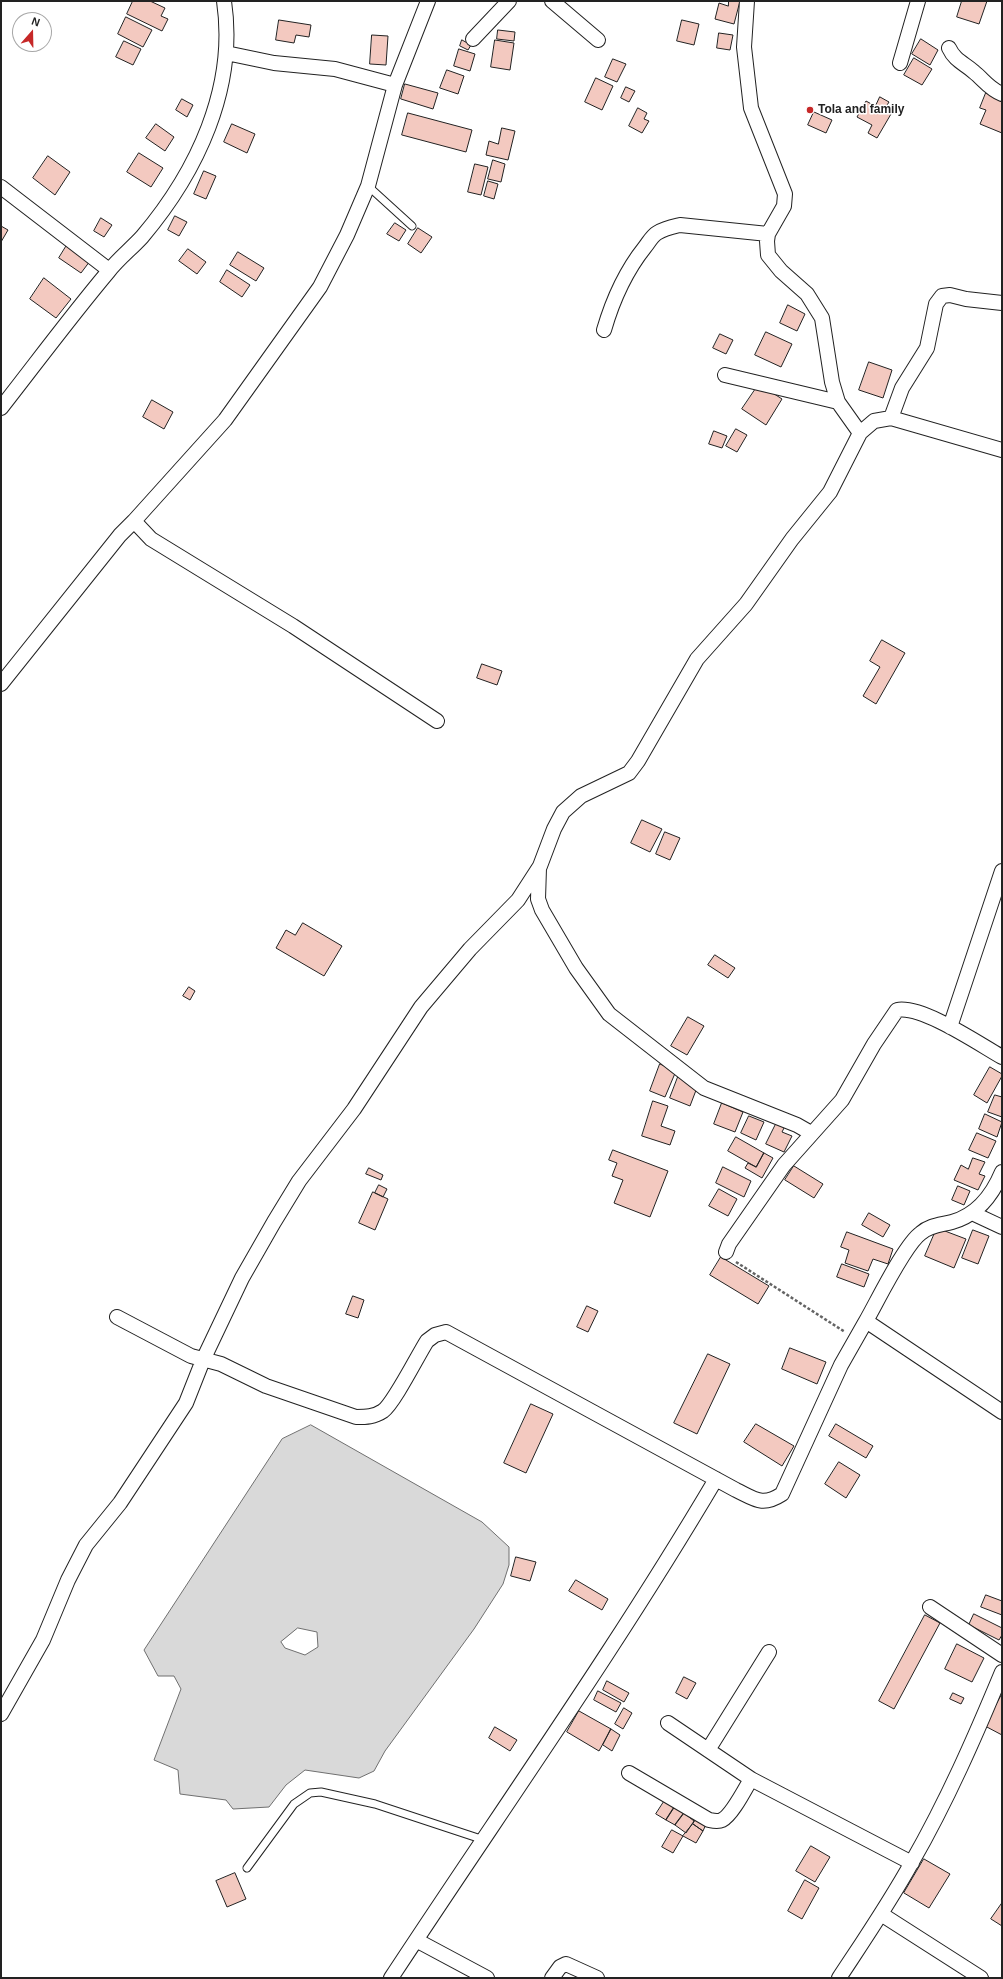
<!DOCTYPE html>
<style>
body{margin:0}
#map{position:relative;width:1003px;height:1979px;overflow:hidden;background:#fff;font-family:Helvetica,sans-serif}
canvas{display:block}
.frame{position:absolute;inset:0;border:2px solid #222;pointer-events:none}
.north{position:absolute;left:12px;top:12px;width:40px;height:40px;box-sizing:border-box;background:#fff;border:1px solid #a7a7a7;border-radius:50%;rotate:20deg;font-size:11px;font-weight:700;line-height:16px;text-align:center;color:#222}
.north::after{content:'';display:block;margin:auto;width:14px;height:18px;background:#c62828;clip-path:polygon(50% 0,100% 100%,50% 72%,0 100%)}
</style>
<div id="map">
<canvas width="1003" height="1979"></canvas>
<div class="frame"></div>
<div class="north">N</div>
</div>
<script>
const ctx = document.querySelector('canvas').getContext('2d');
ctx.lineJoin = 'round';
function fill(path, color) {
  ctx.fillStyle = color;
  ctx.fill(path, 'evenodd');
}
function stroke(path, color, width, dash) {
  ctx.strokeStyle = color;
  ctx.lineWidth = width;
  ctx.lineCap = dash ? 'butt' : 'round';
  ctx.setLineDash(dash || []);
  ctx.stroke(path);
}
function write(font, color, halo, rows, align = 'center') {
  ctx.font = font + ' Helvetica,sans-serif';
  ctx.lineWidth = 3;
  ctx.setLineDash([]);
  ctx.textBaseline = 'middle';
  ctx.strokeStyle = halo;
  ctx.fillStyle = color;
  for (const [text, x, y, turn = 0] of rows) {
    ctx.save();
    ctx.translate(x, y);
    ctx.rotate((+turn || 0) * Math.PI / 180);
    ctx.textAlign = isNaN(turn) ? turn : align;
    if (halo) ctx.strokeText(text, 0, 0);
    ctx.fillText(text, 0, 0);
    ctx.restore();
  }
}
const water = new Path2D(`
 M311 1425 482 1522 509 1547V1565L503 1584 474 1629 385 1751 374 1771 359 1778 305 1770 286 1785 269 1807 233 1809 226 1800 180 1794 178 1770 154 1760 181 1689 174 1676H158L144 1650 282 1439ZM298 1628 317 1632 318 1647 305 1655 285 1648 281 1642Z`);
const building = new Path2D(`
 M133 1H150L165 8 161 16 168 19 162 31 127 14Z
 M729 1H740L734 24 715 19 719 3 728 6Z
 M962 1H987L979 24 957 17Z
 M126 17 152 30 143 47 118 34Z
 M279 20 311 25 309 37 296 35 294 43 276 40Z
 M682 20 699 24 694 45 677 41Z
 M498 30 515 32 514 41 497 39Z
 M719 33 733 35 730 50 717 48Z
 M372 35 388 36 386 65 370 64Z
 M921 39 938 50 930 65 912 54Z
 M462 40 471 45 468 50 460 46Z
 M495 40 514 43 510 70 491 67Z
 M124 41 141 49 133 65 116 57Z
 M459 49 475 54 470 71 454 66Z
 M914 58 932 69 922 85 904 75Z
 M613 59 626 64 617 82 605 77Z
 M447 70 464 76 458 94 440 88Z
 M596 78 613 86 602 110 585 102Z
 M405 84 438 93 433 109 401 99Z
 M626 87 635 91 629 102 621 98Z
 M986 93 1002 100V133L980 124 986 110 980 108Z
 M880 97 889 102 884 110 891 114 877 138 868 133 872 125 857 117 866 101 875 106Z
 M182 99 193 105 187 117 176 110Z
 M638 108 647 113 644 119 649 121 642 133 629 126Z
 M814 112 832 120 826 133 808 125Z
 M408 113 472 130 466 152 402 135Z
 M156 124 174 137 165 151 146 138Z
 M232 124 255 134 247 153 224 142Z
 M502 128 515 131 508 160 486 155 489 141 498 144Z
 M139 153 163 168 151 187 127 172Z
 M48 156 70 172 55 195 33 178Z
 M493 160 505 164 501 182 488 179Z
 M475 164 488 167 481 195 468 192Z
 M204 171 216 176 206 199 194 194Z
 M488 181 498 184 494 199 484 196Z
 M175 216 187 222 179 236 168 230Z
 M101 218 112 225 104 237 94 231Z
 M395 223 406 230 399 241 387 234Z
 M1 226 8 230 1 242Z
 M418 228 432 237 421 253 408 244Z
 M67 245 90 261 81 273 59 258Z
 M188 249 206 262 197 274 179 261Z
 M238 252 264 268 256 281 230 265Z
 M227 270 250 285 242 297 220 282Z
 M44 278 71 299 56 318 30 299Z
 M788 305 805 314 797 331 780 323Z
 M766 332 792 344 781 367 755 355Z
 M720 334 733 340 726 354 713 348Z
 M869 362 892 370 883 398 859 390Z
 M759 384 782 399 766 425 742 409Z
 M152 400 173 412 164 429 143 417Z
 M736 429 747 435 737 452 726 446Z
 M714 431 727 436 722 448 709 444Z
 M882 640 905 653 876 704 863 696 880 667 870 661Z
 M482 664 502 671 497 685 477 678Z
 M642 820 662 829 650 852 631 843Z
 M665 832 680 838 670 860 656 854Z
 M303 923 342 946 324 976 276 948 286 930 295 935Z
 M715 955 735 968 728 978 708 965Z
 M189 987 195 991 190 1000 183 996Z
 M688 1017 704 1026 687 1055 671 1046Z
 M660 1064 676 1071 665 1097 650 1091Z
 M990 1067 1002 1074V1076L987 1103 974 1095Z
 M678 1077 698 1085 690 1106 670 1098Z
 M995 1095 1002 1097V1117L988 1112Z
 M653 1101 668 1106 661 1126 675 1131 670 1145 642 1136Z
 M722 1103 743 1112 735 1132 714 1124Z
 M985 1114 1002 1122 997 1137 979 1129Z
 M749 1116 764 1122 756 1140 741 1133Z
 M778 1120 786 1124 782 1132 792 1136 784 1152 766 1144Z
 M977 1133 996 1141 988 1158 969 1150Z
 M736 1137 764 1153 756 1167 728 1151Z
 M613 1150 668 1171 650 1217 614 1203 623 1180 612 1176 617 1163 609 1160Z
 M764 1153 773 1158 762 1178 745 1168 748 1163 756 1167Z
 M973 1158 985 1162 979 1174 985 1176 978 1190 954 1180 961 1165 968 1169Z
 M794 1166 823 1184 814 1198 785 1180Z
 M723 1167 751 1181 744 1197 716 1183Z
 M369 1168 383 1175 381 1180 366 1174Z
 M379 1185 387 1189 383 1197 375 1193Z
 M958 1186 970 1191 964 1205 952 1200Z
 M719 1189 737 1199 728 1216 709 1206Z
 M373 1192 388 1199 375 1230 359 1223Z
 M869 1213 890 1225 883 1237 862 1225Z
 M937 1228 966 1239 954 1268 925 1256Z
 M973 1230 989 1236 978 1264 962 1258Z
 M847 1232 893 1249 888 1264 873 1259 868 1271 845 1263 849 1250 841 1247Z
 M721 1257 769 1286 758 1304 710 1275Z
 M842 1264 869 1274 864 1287 837 1277Z
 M353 1296 364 1300 358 1318 346 1314Z
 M587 1306 598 1311 588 1332 577 1327Z
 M790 1348 826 1362 817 1384 782 1369Z
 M708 1354 730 1364 697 1434 674 1423Z
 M531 1404 553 1414 526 1473 504 1463Z
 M756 1424 794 1446 782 1466 744 1442Z
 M836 1424 873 1446 866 1458 829 1436Z
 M839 1462 860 1475 846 1498 825 1484Z
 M516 1557 536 1562 530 1581 511 1576Z
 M576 1580 608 1599 602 1610 569 1591Z
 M986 1595 1002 1601V1615L981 1607Z
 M974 1614 1002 1628V1635L999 1640 969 1625Z
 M925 1615 940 1623 894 1709 879 1701Z
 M957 1644 984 1658 972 1682 945 1669Z
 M684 1677 696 1683 687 1699 676 1693Z
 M607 1681 629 1693 624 1702 603 1690Z
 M598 1691 621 1703 616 1712 594 1700Z
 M953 1693 964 1698 961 1704 950 1699Z
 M1001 1696 1002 1697V1735L985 1726Z
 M624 1708 632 1713 623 1729 615 1724Z
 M579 1711 611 1729 599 1751 567 1732Z
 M495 1727 517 1740 510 1751 489 1738Z
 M611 1729 620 1735 612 1751 603 1745Z
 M667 1797 677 1803 666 1820 656 1814Z
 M675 1806 684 1813 675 1825 666 1820Z
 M684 1813 694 1821 686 1833 675 1825Z
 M699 1815 707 1822 703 1831 693 1824Z
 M693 1824 703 1831 696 1843 683 1836Z
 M672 1830 683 1836 673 1853 662 1847Z
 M811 1846 830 1857 815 1882 796 1871Z
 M924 1859 950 1874 929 1908 904 1893Z
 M235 1873 246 1899 227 1907 216 1881Z
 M805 1880 819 1888 802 1919 788 1911Z
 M1002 1903V1926L991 1919Z`);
const path = new Path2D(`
 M736 1262 845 1332`);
const service = new Path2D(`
 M368 186 412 226
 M247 1868 294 1804 310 1793 321 1792 375 1804 484 1840`);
const minor = new Path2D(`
 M428 1 395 85 368 186 347 235 320 287 225 420 134 521 151 539 293 626 437 721
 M552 1 598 40
 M473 39 509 1
 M949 48C955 61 964 63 974 72 984 80 989 89 1002 94
 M226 53 274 63 335 69 395 85
 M900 63 918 1
 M1 187 109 270
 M604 330C613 299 625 272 645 247 649 242 652 236 657 233 665 228 671 227 680 225L768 234
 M725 375 838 402
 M1 408C37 362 71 316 108 272 118 259 131 249 142 237 197 172 237 88 224 1
 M891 418 902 388 927 348 936 304 942 296 950 295 966 299 1002 303
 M860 433 874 421 891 418 1002 450
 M1 684 120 535 134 521
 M539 868 538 899 542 910 576 968 609 1014 704 1088 797 1125 811 1133
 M950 1027 1002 871
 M972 1213 1002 1227
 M726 1252 729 1244 784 1165 842 1100 874 1044 897 1010C922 1005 979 1044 1002 1057
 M117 1317 191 1356 221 1364 266 1386 356 1417C366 1417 374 1417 383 1411 394 1403 418 1355 427 1341L435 1335 446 1332 736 1490C755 1499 762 1507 782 1494L841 1365 866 1321 1002 1412
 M866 1321C877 1302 905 1244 921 1233 930 1225 941 1225 952 1222 977 1215 992 1196 1002 1172
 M930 1607 1002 1655
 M1 1714 43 1640 68 1580 86 1545 120 1503 186 1403 203 1360 242 1278 274 1222 299 1181 354 1109 421 1007 470 949 518 900 540 866 554 829 563 812 581 796 629 773 638 761 697 659 746 604 792 539 830 492 860 433 838 402 832 382 822 318 807 294 781 271 768 255 767 241 768 234 784 206 785 194 751 108 744 47 747 1
 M668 1723 751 1779
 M708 1750 769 1652
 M629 1773 709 1820C714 1821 718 1822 722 1820 732 1815 745 1789 751 1779L912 1863
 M881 1914 981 1978
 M416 1940 487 1978
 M391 1978C500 1812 615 1650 716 1479
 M552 1978 560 1967 566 1964 597 1978
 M839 1978C864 1940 890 1902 912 1862 947 1801 975 1737 1002 1672`);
const markers = [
 [810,110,4,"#c62828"]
];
const poiNames = [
 ["Tola and family",818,110]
];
fill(water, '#d9d9d9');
stroke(water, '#6f6f6f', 1);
fill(building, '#f3c9c0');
stroke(building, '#222', 1);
stroke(service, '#222', 9);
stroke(minor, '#222', 16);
stroke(path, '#646464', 2.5, [3, 2]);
stroke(service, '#fff', 7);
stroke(minor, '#fff', 14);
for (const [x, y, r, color] of markers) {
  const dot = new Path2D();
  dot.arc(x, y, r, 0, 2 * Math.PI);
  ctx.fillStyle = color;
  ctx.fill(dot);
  stroke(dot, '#fff', 1.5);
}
write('bold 12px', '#222', '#fff', poiNames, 'left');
</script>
